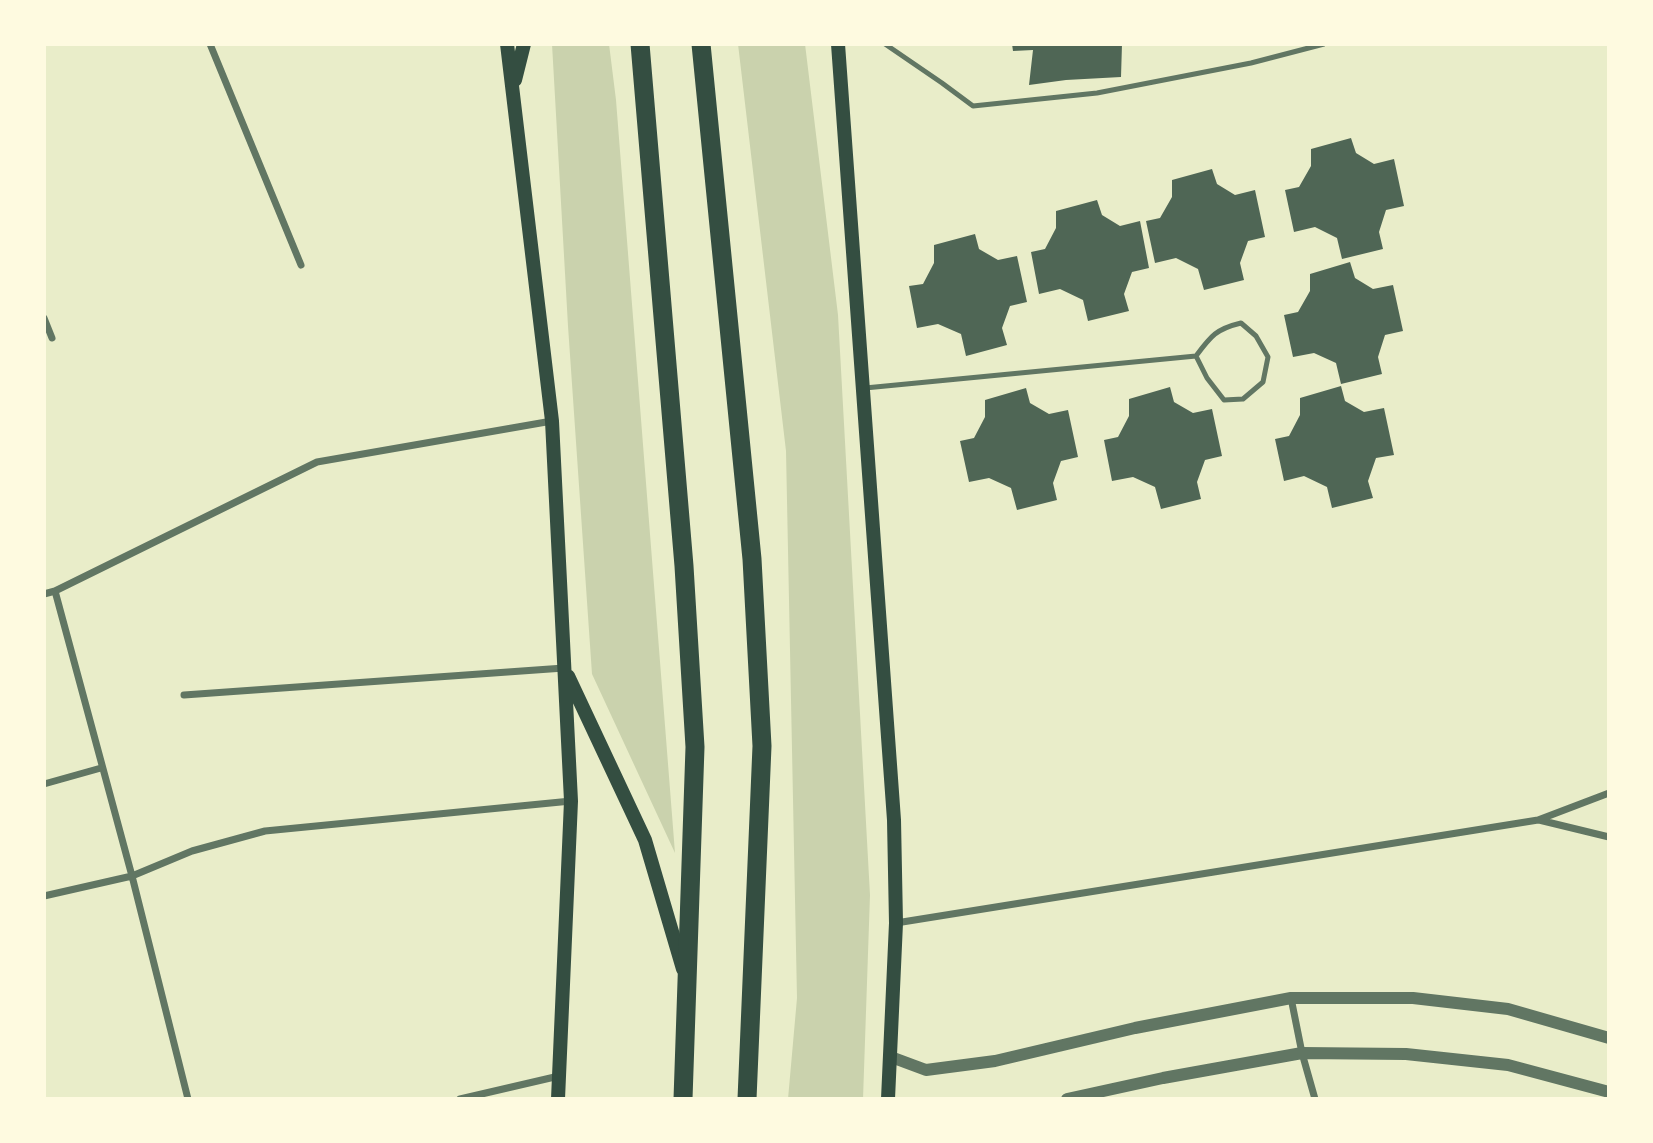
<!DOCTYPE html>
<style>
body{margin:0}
#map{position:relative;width:1653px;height:1143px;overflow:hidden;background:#e9edc9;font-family:"Roboto Condensed",sans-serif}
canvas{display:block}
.frame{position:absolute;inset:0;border:46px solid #fefae0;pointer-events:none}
</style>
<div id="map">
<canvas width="1653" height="1143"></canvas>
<div class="frame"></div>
</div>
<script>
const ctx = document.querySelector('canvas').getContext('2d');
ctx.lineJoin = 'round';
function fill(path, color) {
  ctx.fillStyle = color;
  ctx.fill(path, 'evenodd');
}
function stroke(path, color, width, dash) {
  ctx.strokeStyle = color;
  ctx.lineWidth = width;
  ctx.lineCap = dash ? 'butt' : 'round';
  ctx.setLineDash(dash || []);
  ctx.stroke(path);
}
const green = new Path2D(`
 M552 44H609L616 100 675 853 592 674 568 326Z
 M738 44H805L838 315 870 895 863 1099H788L797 998 786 451Z`);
const building = new Path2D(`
 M1012 44H1122L1121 77 1066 80 1029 85 1033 50 1013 51Z
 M1351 138 1356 153 1374 164 1394 159 1404 206 1386 210 1379 232 1383 249 1342 259 1337 238 1315 227 1294 232 1285 190 1299 187 1311 166V149Z
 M1212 169 1217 184 1235 195 1255 190 1265 237 1248 241 1240 263 1244 280 1204 290 1198 269 1176 258 1155 263 1146 221 1160 218 1172 197V180Z
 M1097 200 1102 215 1120 226 1140 221 1149 268 1132 272 1124 294 1129 311 1088 321 1083 300 1060 289 1039 294 1031 252 1045 249 1056 228V211Z
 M975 234 979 249 998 260 1017 256 1027 302 1010 306 1002 328 1007 345 966 356 961 334 938 324 917 328 909 286 923 284 934 263V245Z
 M1350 262 1355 278 1373 289 1393 285 1403 331 1385 335 1378 357 1382 374 1341 384 1336 363 1314 353 1293 357 1284 315 1298 312 1310 291V274Z
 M1341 386 1345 401 1364 412 1384 408 1394 455 1376 458 1368 481 1373 498 1332 508 1327 487 1304 476 1284 481 1275 439 1289 436 1300 415V398Z
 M1170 387 1174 402 1193 413 1212 409 1222 456 1205 460 1197 482 1201 499 1161 509 1155 487 1133 477 1112 481 1104 440 1118 437 1129 416V399Z
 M1026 388 1030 403 1049 414 1068 410 1078 457 1061 461 1053 483 1057 500 1017 510 1011 488 989 478 969 482 960 441 974 438 985 417V400Z`);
const service = new Path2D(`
 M885 44 942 83 973 106 1097 93 1251 63 1324 44
 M865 388 1196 356C1211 336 1216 329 1241 323L1256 336 1268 357 1263 382 1243 399 1224 400 1207 378 1196 356`);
const minor = new Path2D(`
 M210 44 301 265
 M44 318 52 338
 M55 591 132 876 188 1099
 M44 594 55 591 317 462 552 421
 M184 695 564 668
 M44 784 101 768
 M1539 820 1609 837
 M44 896 132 876 192 851 265 831 571 801
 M896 923 1538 820 1609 793
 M1291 998 1302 1053 1315 1099
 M460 1099 559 1076`);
const tertiary = new Path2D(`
 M891 1057 926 1070 995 1061 1135 1028 1291 998H1413L1508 1009 1609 1038
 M1067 1099 1163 1078 1302 1053 1406 1054 1508 1065 1609 1092`);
const secondary = new Path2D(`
 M507 44 552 421 571 801 558 1099
 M838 44 894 820 896 923 888 1099
 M515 80 524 44
 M568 676 645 840 683 969`);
const trunk = new Path2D(`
 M640 44 684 566 695 747 683 1099
 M701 44 752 559 762 746 747 1099`);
fill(green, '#cad2ad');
fill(building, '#4f6655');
stroke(service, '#617663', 5);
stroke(minor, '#617663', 7);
stroke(tertiary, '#617663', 12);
stroke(secondary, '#344e41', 14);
stroke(trunk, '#344e41', 19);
</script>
